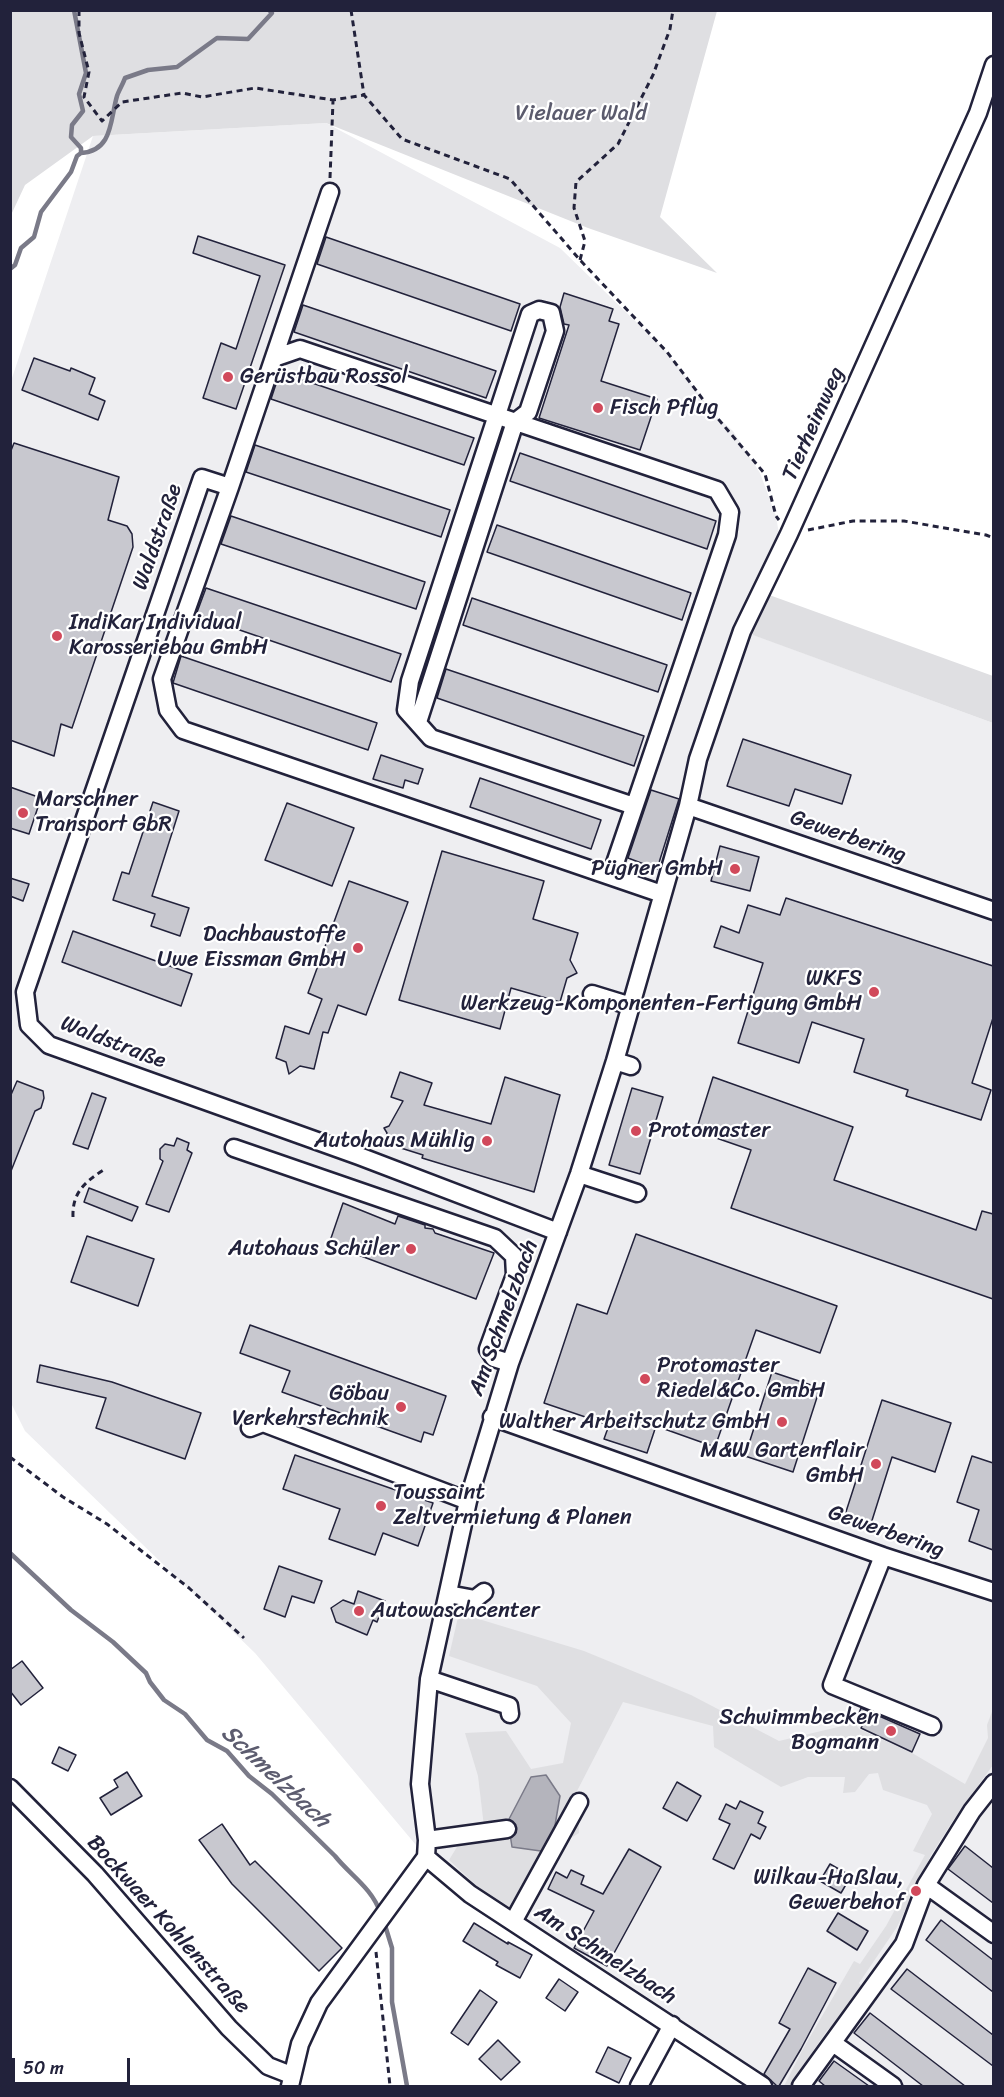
<!DOCTYPE html>
<meta charset="utf-8">
<style>
body{margin:0}
#map{position:relative;width:1004px;height:2097px;overflow:hidden;background:#fff;font-family:Sriracha,sans-serif}
canvas{display:block}
.frame{position:absolute;inset:0;border:12px solid #22223b;pointer-events:none}
.scale{position:absolute;left:12px;top:2058px;width:118px;height:27px;box-sizing:border-box;border:3px solid #22223b;border-top:0;padding-left:8px;font-size:18px;line-height:21px;white-space:nowrap;color:#22223b;-webkit-text-stroke:4px #fff;paint-order:stroke}
</style>
<div id="map">
<canvas width="1004" height="2097"></canvas>
<div class="frame"></div>
<div class="scale">50 m</div>
</div>
<script>
const ctx = document.querySelector('canvas').getContext('2d');
ctx.lineJoin = 'round';
function fill(path, color) {
  ctx.fillStyle = color;
  ctx.fill(path, 'evenodd');
}
function stroke(path, color, width, dash) {
  ctx.strokeStyle = color;
  ctx.lineWidth = width;
  ctx.lineCap = dash ? 'butt' : 'round';
  ctx.setLineDash(dash || []);
  ctx.stroke(path);
}
function write(font, color, halo, rows, align = 'center') {
  ctx.font = font + ' Sriracha,sans-serif';
  ctx.lineWidth = 4.5;
  ctx.setLineDash([]);
  ctx.textBaseline = 'middle';
  ctx.strokeStyle = halo;
  ctx.fillStyle = color;
  for (const [text, x, y, turn = 0] of rows) {
    ctx.save();
    ctx.translate(x, y);
    ctx.rotate((+turn || 0) * Math.PI / 180);
    ctx.textAlign = isNaN(turn) ? turn : align;
    if (halo) ctx.strokeText(text, 0, 0);
    ctx.fillText(text, 0, 0);
    ctx.restore();
  }
}
const built = new Path2D(`
 M326 123 560 248 667 352 714 414 733 431 760 473 776 516 779 534 761 592 743 631 993 723V2086H764L426 1857 255 1653 25 1431 11 1403V381L93 136Z`);
const green = new Path2D(`
 M10 11H717L660 217 717 273 588 228 326 123 93 136 25 185 11 215Z
 M761 592 993 676V723L742 631Z
 M459 1613 584 1651 691 1695 779 1741 855 1723 859 1729 912 1753 965 1784 988 1738 987 1725 993 1709V1765L954 1819 931 1855 897 1927 859 1983 864 1989 835 2028 828 2029 807 2060V2067L792 2086H784L803 2049 854 1961 860 1964 886 1926 925 1855 913 1851 932 1814 927 1805 883 1790 878 1773 869 1774 855 1792 843 1793 845 1777H808L781 1787 714 1747 713 1726 623 1702 577 1791 579 1833 548 1852 515 1914 477 1886 449 1860 460 1842 485 1835 478 1776 465 1733 506 1731 531 1769 563 1763 571 1723 537 1686 449 1656Z`);
const water = new Path2D(`
 M546 1775 560 1796 553 1837 548 1852 512 1847 508 1821 531 1777Z`);
const stream = new Path2D(`
 M81 153C113 151 110 120 117 96 119 90 123 84 125 78L148 70 177 67 217 38 248 39 272 13 269 10
 M10 269 15 265 21 248 34 237 41 212 71 172 77 156 81 153V148L71 137 72 125 83 111 79 94 86 73 74 10
 M10 1553 71 1610 113 1642 146 1673 150 1682 164 1700 185 1714 207 1740 227 1751 249 1776 272 1794 335 1856C350 1875 372 1888 380 1912
 M384 1922 392 1948V2002L407 2086`);
const building = new Path2D(`
 M198 236 285 265 236 409 203 398 221 343 236 349 260 276 193 253Z
 M326 237 520 304 511 331 317 264Z
 M564 293 613 309 609 321 619 324 601 381 657 399 640 450 539 418 569 325 564 324 560 307Z
 M303 305 496 371 486 398 294 332Z
 M34 358 70 371 71 368 95 378 89 394 105 401 98 420 22 390Z
 M280 372 474 438 464 465 271 399Z
 M14 443 119 477 108 520 127 526 132 534 133 547 72 728 61 724 54 756 10 740V453Z
 M255 445 450 510 441 537 246 472Z
 M520 453 716 521 707 549 510 481Z
 M231 516 425 582 416 609 221 544Z
 M497 525 691 593 682 620 487 552Z
 M206 588 401 654 391 682 196 615Z
 M472 598 667 665 658 692 463 625Z
 M181 656 377 723 368 750 173 683Z
 M446 669 644 736 634 766 437 698Z
 M743 739 851 775 842 804 795 789 789 806 727 786Z
 M381 755 423 769 418 784 405 780 403 788 373 779Z
 M480 778 601 820 591 849 470 807Z
 M10 787 41 798 29 834 10 828Z
 M651 790 679 799 657 869 628 858Z
 M153 802 179 811 152 896 189 908 180 936 151 926 155 914 113 900 122 872 129 874Z
 M287 803 354 828 332 886 265 860Z
 M720 846 759 857 750 891 711 881Z
 M442 851 544 881 533 919 578 933 570 960 577 973 567 978 560 1002 511 988 500 1029 399 1000Z
 M10 878 29 884 23 901 10 896Z
 M349 881 408 902 366 1015 338 1005 328 1033 323 1032 314 1069 300 1066 289 1074 286 1062 276 1058 285 1026 309 1034 322 999 308 993Z
 M786 898 993 966V1018L972 1083 991 1090 981 1120 906 1096 908 1090 854 1072 864 1039 812 1022 799 1063 738 1043 763 963 714 947 721 926 739 933 748 905 780 915Z
 M73 931 192 974 181 1006 62 962Z
 M400 1072 432 1083 424 1105 491 1124 505 1077 560 1095 534 1192 422 1158 423 1155 385 1143 387 1133 384 1128 389 1126 403 1101 391 1097Z
 M713 1077 853 1127 834 1180 976 1230 982 1211 993 1214V1299L731 1208 751 1150 696 1131Z
 M17 1081 43 1091 44 1098 41 1108 35 1111 11 1171 10 1097Z
 M632 1088 663 1097 640 1174 609 1165Z
 M92 1093 106 1098 88 1149 73 1144Z
 M177 1138 189 1143 187 1150 192 1153 169 1212 146 1204 163 1161 160 1159V1149L165 1144 174 1146Z
 M89 1188 138 1207 132 1221 84 1202Z
 M343 1203 395 1224 398 1216 425 1225V1228L433 1229 435 1233 494 1253 476 1299 329 1244Z
 M636 1234 837 1306 820 1353 756 1330 715 1447 656 1426 647 1453 604 1439 609 1425 544 1403 577 1304 607 1314Z
 M87 1236 154 1259 138 1306 71 1282Z
 M250 1325 446 1396 433 1435 424 1432 421 1442 282 1392 290 1371 240 1353Z
 M40 1365 112 1382 201 1413 185 1459 96 1428 106 1398 37 1382Z
 M772 1372 820 1388 793 1472 745 1456Z
 M882 1400 951 1423 935 1472 892 1457 869 1530 843 1521Z
 M295 1455 433 1503 418 1546 383 1533 375 1555 329 1539 340 1509 283 1489Z
 M972 1456 993 1463V1550L969 1541 979 1510 957 1502Z
 M279 1566 322 1581 314 1603 292 1596 285 1617 264 1609Z
 M358 1591 385 1601 377 1622 373 1620 367 1635 336 1622 331 1608 343 1600 354 1604Z
 M22 1661 43 1688 21 1705 10 1691V1670Z
 M861 1708 920 1734 912 1752 861 1728 863 1724 856 1721Z
 M59 1747 76 1755 68 1771 52 1763Z
 M127 1772 142 1796 111 1815 100 1798 118 1787 114 1780Z
 M677 1782 701 1796 687 1821 663 1808Z
 M740 1801 763 1812 758 1823 766 1827 760 1839 751 1834 734 1869 713 1859 730 1824 719 1819 726 1804 736 1809Z
 M222 1824 250 1865 255 1861 342 1948 319 1971 232 1884 199 1840Z
 M965 1846 993 1868V1903L948 1869Z
 M629 1849 661 1867 607 1966 574 1948 594 1911 548 1889 556 1872 567 1878 571 1870 584 1876 581 1884 603 1894Z
 M830 1864 851 1876 841 1893 820 1881Z
 M838 1913 868 1931 857 1950 827 1931Z
 M941 1920 993 1960V1992L926 1940Z
 M474 1923 508 1944V1942L532 1955 520 1978 496 1965 498 1962 463 1941Z
 M808 1968 836 1983 801 2049 779 2086H777L764 2074 790 2029 779 2023Z
 M907 1969 993 2035V2066L891 1989Z
 M559 1979 578 1992 565 2011 546 1998Z
 M480 1990 497 2002 468 2045 451 2033Z
 M870 2013 965 2086H923L854 2033Z
 M498 2040 520 2062 501 2080 479 2059Z
 M608 2047 631 2058 619 2083 596 2072Z
 M834 2061 869 2086H825L819 2081Z`);
const path = new Path2D(`
 M79 10V33L89 72 84 97 102 121 122 102 182 93 202 97 255 88 333 100 364 95
 M351 10 364 95 402 139 510 179 580 260 667 352 714 414 765 474 776 516 779 520
 M330 178 333 101
 M580 260 585 241 574 208 576 182 618 144 653 75 670 29 673 10
 M808 530 853 521H904L986 535 994 538
 M73 1217C72 1192 86 1181 105 1169
 M10 1457 63 1497 107 1524 189 1588 244 1638
 M376 1952 390 2086`);
const minor = new Path2D(`
 M330 192 230 487 162 679 168 710 183 730 662 894
 M274 358 300 349 717 490 730 512 727 535 611 875
 M230 487 202 478 25 992 29 1025 49 1045 359 1156 558 1232
 M418 722 515 422 528 412 555 331 551 313 539 310 530 314 410 681 406 710 431 738 634 806
 M688 806 994 911
 M592 994 631 1006
 M615 1061 631 1066
 M234 1148 495 1238 514 1256 515 1275 488 1349 494 1358 510 1363
 M579 1174 637 1193
 M492 1417 883 1556 994 1592
 M250 1428 263 1423 468 1501
 M883 1556 832 1685 932 1726
 M448 1594 475 1599 484 1592
 M429 1679 509 1706 510 1714
 M10 1788 95 1874 229 2028 268 2066 291 2075
 M427 1840 507 1829
 M426 1857 470 1894 763 2086
 M926 1885 994 1934
 M513 1922 579 1802
 M833 2043 893 2086
 M290 2086 300 2044 319 2003 426 1857 427 1840 420 1784 429 1679 468 1501 510 1363 579 1174 615 1061 688 806 698 759 742 631 789 534 978 113 994 65
 M639 2086 672 2025
 M801 2086 904 1944 926 1885 972 1811 994 1783`);
const markers = [
 [228,377,6,"#d1495b"],
 [598,408,6,"#d1495b"],
 [57,636,6,"#d1495b"],
 [23,813,6,"#d1495b"],
 [735,869,6,"#d1495b"],
 [358,948,6,"#d1495b"],
 [874,992,6,"#d1495b"],
 [636,1131,6,"#d1495b"],
 [487,1141,6,"#d1495b"],
 [411,1249,6,"#d1495b"],
 [645,1379,6,"#d1495b"],
 [401,1407,6,"#d1495b"],
 [782,1422,6,"#d1495b"],
 [876,1464,6,"#d1495b"],
 [381,1506,6,"#d1495b"],
 [359,1611,6,"#d1495b"],
 [891,1731,6,"#d1495b"],
 [916,1891,6,"#d1495b"]
];
const parkNames = [
 ["Vielauer Wald",581,114]
];
const poiNames = [
 ["Gerüstbau Rossol",240,377,"left"],
 ["Fisch Pflug",610,408,"left"],
 ["IndiKar Individual",69,623,"left"],
 ["Karosseriebau GmbH",69,648,"left"],
 ["Marschner",35,800,"left"],
 ["Transport GbR",35,825,"left"],
 ["Pügner GmbH",723,869],
 ["Dachbaustoffe",346,935],
 ["Uwe Eissman GmbH",346,960],
 ["WKFS",862,979],
 ["Werkzeug-Komponenten-Fertigung GmbH",862,1004],
 ["Protomaster",648,1131,"left"],
 ["Autohaus Mühlig",475,1141],
 ["Autohaus Schüler",399,1249],
 ["Protomaster",657,1366,"left"],
 ["Riedel&Co. GmbH",657,1391,"left"],
 ["Göbau",389,1394],
 ["Verkehrstechnik",389,1419],
 ["Walther Arbeitschutz GmbH",770,1422],
 ["M&W Gartenflair",864,1451],
 ["GmbH",864,1476],
 ["Toussaint",393,1493,"left"],
 ["Zeltvermietung & Planen",393,1518,"left"],
 ["Autowaschcenter",371,1611,"left"],
 ["Schwimmbecken",879,1718],
 ["Bogmann",879,1743],
 ["Wilkau-Haßlau,",904,1878],
 ["Gewerbehof",904,1903]
];
const streetNames = [
 ["Tierheimweg",814,424,-66],
 ["Waldstraße",158,537,-71],
 ["Gewerbering",848,837,19],
 ["Waldstraße",113,1043,21],
 ["Am Schmelzbach",504,1318,-70],
 ["Gewerbering",886,1532,19],
 ["Bockwaer Kohlenstraße",168,1925,48],
 ["Am Schmelzbach",605,1955,33]
];
const waterNames = [
 ["Schmelzbach",275,1777,43]
];
fill(built, '#eeeef1');
fill(green, '#dfdfe2');
fill(water, '#b4b4bc');
stroke(water, '#7a7a88', 1.5);
stroke(stream, '#7a7a88', 4.5);
fill(building, '#c8c8cf');
stroke(building, '#22223b', 1.5);
stroke(minor, '#22223b', 21);
stroke(path, '#22223b', 3, [6, 4.5]);
stroke(minor, '#fff', 16);
for (const [x, y, r, color] of markers) {
  const dot = new Path2D();
  dot.arc(x, y, r, 0, 2 * Math.PI);
  ctx.fillStyle = color;
  ctx.fill(dot);
  stroke(dot, '#fff', 2);
}
write('22px', '#5b5b6d', '#fff', parkNames);
write('22px', '#22223b', '#fff', poiNames, 'right');
write('22px', '#22223b', '#fff', streetNames);
write('italic 24px', '#5c5c6f', '#fff', waterNames);
</script>
